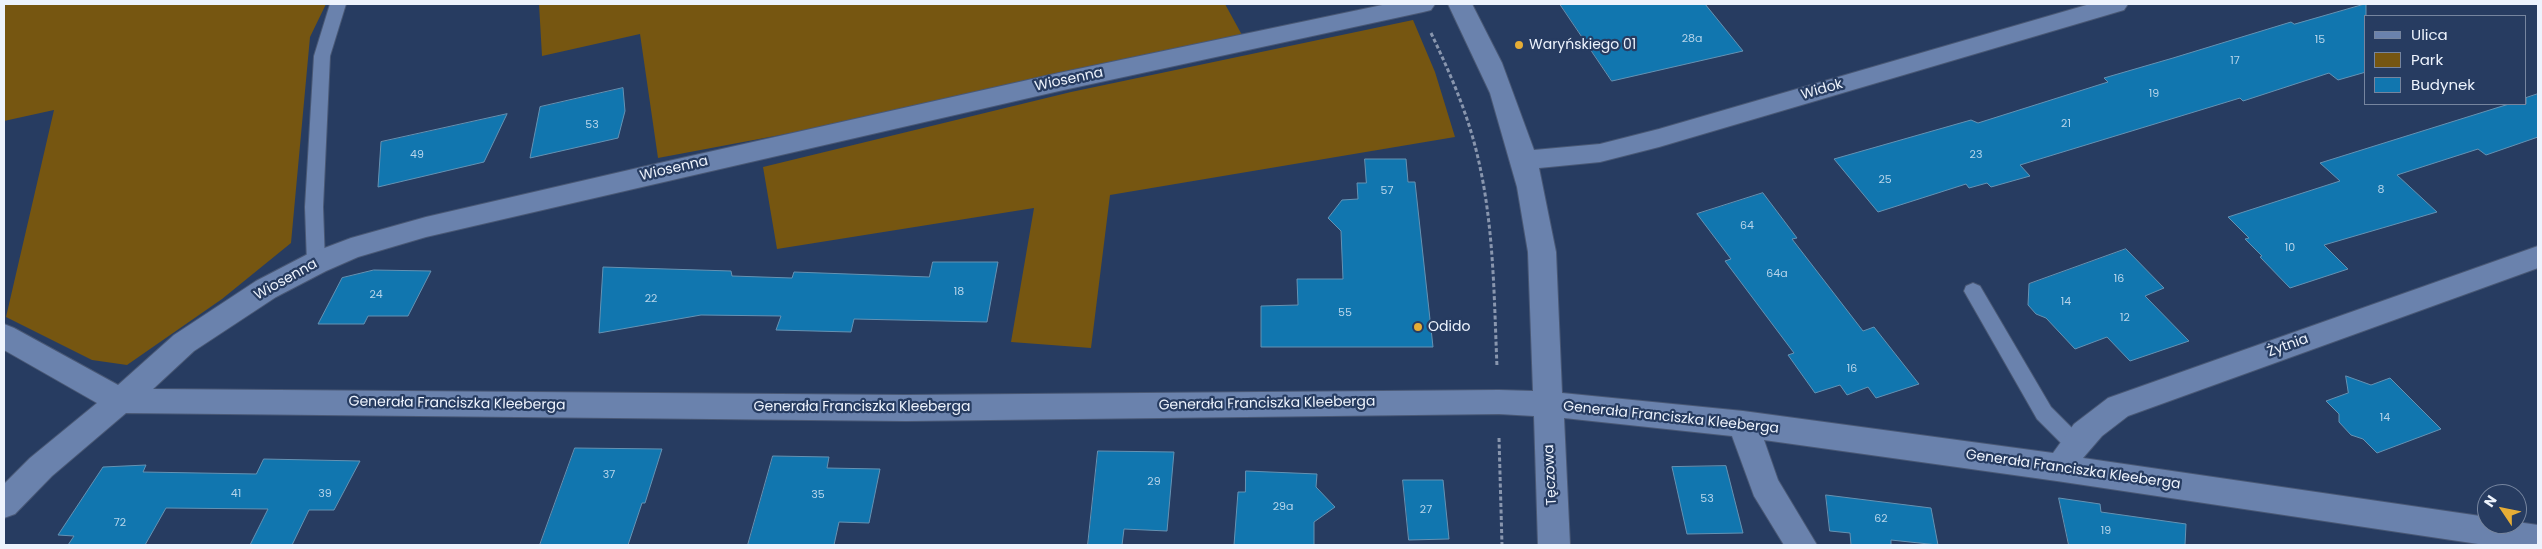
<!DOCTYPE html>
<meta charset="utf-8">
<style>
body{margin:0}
#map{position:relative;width:2542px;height:549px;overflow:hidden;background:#273c61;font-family:Poppins,sans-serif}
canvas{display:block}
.frame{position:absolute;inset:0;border:5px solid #edf3fd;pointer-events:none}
.legend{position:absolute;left:2364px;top:15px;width:162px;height:90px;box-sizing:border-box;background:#273c61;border:1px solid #76859f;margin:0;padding:6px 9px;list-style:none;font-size:15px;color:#edf3fd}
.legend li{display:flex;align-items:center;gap:10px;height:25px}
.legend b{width:25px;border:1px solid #76859f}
.north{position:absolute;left:2477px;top:484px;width:50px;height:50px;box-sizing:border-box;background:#273c61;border:1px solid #76859f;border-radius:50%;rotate:304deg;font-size:14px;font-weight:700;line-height:20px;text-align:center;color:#edf3fd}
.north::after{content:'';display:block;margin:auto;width:18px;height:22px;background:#e6ad36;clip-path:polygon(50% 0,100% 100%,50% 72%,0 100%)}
</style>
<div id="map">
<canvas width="2542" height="549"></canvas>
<div class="frame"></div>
<ul class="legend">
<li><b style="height:6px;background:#6a82ad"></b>Ulica</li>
<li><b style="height:14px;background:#765611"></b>Park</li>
<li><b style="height:14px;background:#1176af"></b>Budynek</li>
</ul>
<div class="north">N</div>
</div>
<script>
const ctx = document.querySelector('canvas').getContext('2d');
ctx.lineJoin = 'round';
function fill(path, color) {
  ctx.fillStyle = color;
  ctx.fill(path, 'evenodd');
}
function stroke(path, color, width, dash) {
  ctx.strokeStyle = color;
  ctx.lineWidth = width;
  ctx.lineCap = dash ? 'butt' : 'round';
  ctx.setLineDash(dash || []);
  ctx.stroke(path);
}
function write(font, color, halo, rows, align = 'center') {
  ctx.font = font + ' Poppins,sans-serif';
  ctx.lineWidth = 4.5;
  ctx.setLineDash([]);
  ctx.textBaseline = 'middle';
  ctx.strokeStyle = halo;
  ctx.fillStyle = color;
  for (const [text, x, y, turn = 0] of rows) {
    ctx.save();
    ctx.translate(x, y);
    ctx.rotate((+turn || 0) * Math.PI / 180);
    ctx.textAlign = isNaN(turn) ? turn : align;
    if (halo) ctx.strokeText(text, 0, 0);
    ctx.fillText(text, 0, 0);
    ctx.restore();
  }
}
const green = new Path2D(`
 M4 4H326L310 37 291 243 222 299 127 365 92 360 6 317 54 110 4 121Z
 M539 4H1225L1242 35 860 120 658 158 640 34 542 56Z
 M1413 20 1435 72 1455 137 1110 195 1091 348 1011 342 1034 208 777 249 763 167 1071 92Z`);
const building = new Path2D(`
 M1560 4H1705L1743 51 1612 81Z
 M2366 4V72L2338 80 2329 73 2243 101 2240 98 2020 165 2030 176 1991 187 1987 183 1969 188 1966 184 1878 212 1834 159 1971 120 1978 123 2108 82 2104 78 2173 58 2291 22 2294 24Z
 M623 88 625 111 618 138 530 158 540 107Z
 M2538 94V137L2486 155 2478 149 2397 175 2437 212 2324 245 2348 269 2290 288 2260 257 2262 256 2245 239 2249 238 2228 217 2340 181 2320 163 2509 104H2526V98Z
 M507 114 484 162 378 187 381 142Z
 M1365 159H1406L1408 182H1415L1433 347H1261V306L1298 305 1297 279H1343L1341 231 1328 218 1342 200 1358 199 1357 183H1366Z
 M1763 193 1797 238 1792 239 1863 331 1874 327 1919 384 1876 398 1868 387 1847 395 1840 385 1815 393 1788 355 1794 353 1725 261 1731 259 1697 214Z
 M2126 249 2164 288 2145 296 2189 341 2130 361 2107 337 2075 349 2046 318 2036 314 2028 305 2029 284Z
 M933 262H998L987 322 854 319 851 332 776 330 781 316 701 315 599 333 603 267 731 271 732 276 792 278 794 272 929 277Z
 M374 270 431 271 408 316H368L364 324H318L342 278Z
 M2346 376 2371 385 2390 378 2441 429 2377 453 2363 439 2351 435 2339 422V414L2326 401 2348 393Z
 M575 448 662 449 645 503H642L628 545H540Z
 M1098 451 1174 452 1167 531 1124 529 1122 545H1088Z
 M773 456 829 457 827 468 880 469 869 523 839 522 834 545H748Z
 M264 459 360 461 334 510H309L292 545H250L268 509 166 508 145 545H68L74 536 58 535 103 467 146 465 143 472 256 474Z
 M1726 466 1743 533 1687 534 1672 467Z
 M1246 471 1317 474 1316 487 1335 507 1314 522V545H1234L1238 492H1245Z
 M1403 480H1443L1449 539 1409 540Z
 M1826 495 1931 508 1938 545 1891 540V545H1851L1850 533 1830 531Z
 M2059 498 2100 504 2101 512 2186 524 2185 545H2069Z`);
const path = new Path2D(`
 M1431 33C1450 73 1468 114 1478 158 1494 226 1494 298 1497 367
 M1499 438 1502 545`);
const lane = new Path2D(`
 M330 4H346L330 56 323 207 325 263 323 268 316 270 309 268 307 263 305 207 314 56Z
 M1973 283 1980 286 2051 407 2081 437 2084 443 2081 449 2074 452 2067 449 2037 419 1964 291 1966 286Z`);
const street = new Path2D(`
 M1387 4H1435L1431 10 1423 12 1059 91 642 187 426 237 358 257 326 271 276 297 194 351 153 389 906 395 1499 390 1533 391 1528 252 1517 187 1490 93 1448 4H1472L1502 63 1534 150 1600 144 1659 129 2090 4H2128L2124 10 1659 147 1600 162 1539 168 1556 252 1562 393 1743 411 2053 453 2074 424 2108 398 2538 246V268L2128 416 2102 436 2083 458 2487 517V524H2517V522L2538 525V545H2485L2057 481 1764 440 1778 480 1817 545H1784L1754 496 1732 436 1564 418 1570 545H1538L1534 416 1499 414 906 421 126 413 52 476 15 514 4 518V484L30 458 97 403 4 350V324L14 328 118 385 174 335 256 281 306 255 351 238 426 217 642 167 1059 73Z`);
const markers = [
 [1519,45,5,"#e6ad36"],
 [1418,327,5,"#e6ad36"]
];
const numberNames = [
 ["28a",1692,39],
 ["15",2320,40],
 ["17",2235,61],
 ["19",2154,94],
 ["21",2066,124],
 ["53",592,125],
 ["49",417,155],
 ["23",1976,155],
 ["25",1885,180],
 ["8",2381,190],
 ["57",1387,191],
 ["64",1747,226],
 ["10",2290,248],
 ["64a",1777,274],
 ["16",2119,279],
 ["18",959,292],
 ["24",376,295],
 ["22",651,299],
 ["14",2066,302],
 ["55",1345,313],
 ["12",2125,318],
 ["16",1852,369],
 ["14",2385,418],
 ["37",609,475],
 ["29",1154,482],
 ["41",236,494],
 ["39",325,494],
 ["35",818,495],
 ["53",1707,499],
 ["29a",1283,507],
 ["27",1426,510],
 ["62",1881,519],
 ["72",120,523],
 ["19",2106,531]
];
const poiNames = [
 ["Waryńskiego 01",1529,45],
 ["Odido",1428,327]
];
const streetNames = [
 ["Wiosenna",1069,80,-12],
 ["Widok",1822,90,-16],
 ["Wiosenna",674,169,-13],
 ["Wiosenna",286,280,-29],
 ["Żytnia",2288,346,-20],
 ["Generała Franciszka Kleeberga",457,404,1],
 ["Generała Franciszka Kleeberga",1267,404,-1],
 ["Generała Franciszka Kleeberga",862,407],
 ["Generała Franciszka Kleeberga",1671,418,6],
 ["Generała Franciszka Kleeberga",2073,470,8],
 ["Tęczowa",1551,475,-93]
];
fill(green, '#765611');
fill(building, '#1176af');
stroke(building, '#6592b3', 1);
stroke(lane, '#495875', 2);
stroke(street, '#495875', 2);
stroke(path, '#8996ae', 3, [4, 2.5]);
fill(lane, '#6a82ad');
fill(street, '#6a82ad');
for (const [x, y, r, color] of markers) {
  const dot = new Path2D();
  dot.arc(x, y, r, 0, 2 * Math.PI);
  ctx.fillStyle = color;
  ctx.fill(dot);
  stroke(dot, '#273c61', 2);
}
write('11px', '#b6d4ea', null, numberNames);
write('14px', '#edf3fd', '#273c61', poiNames, 'left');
write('14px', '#edf3fd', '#273c61', streetNames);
</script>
